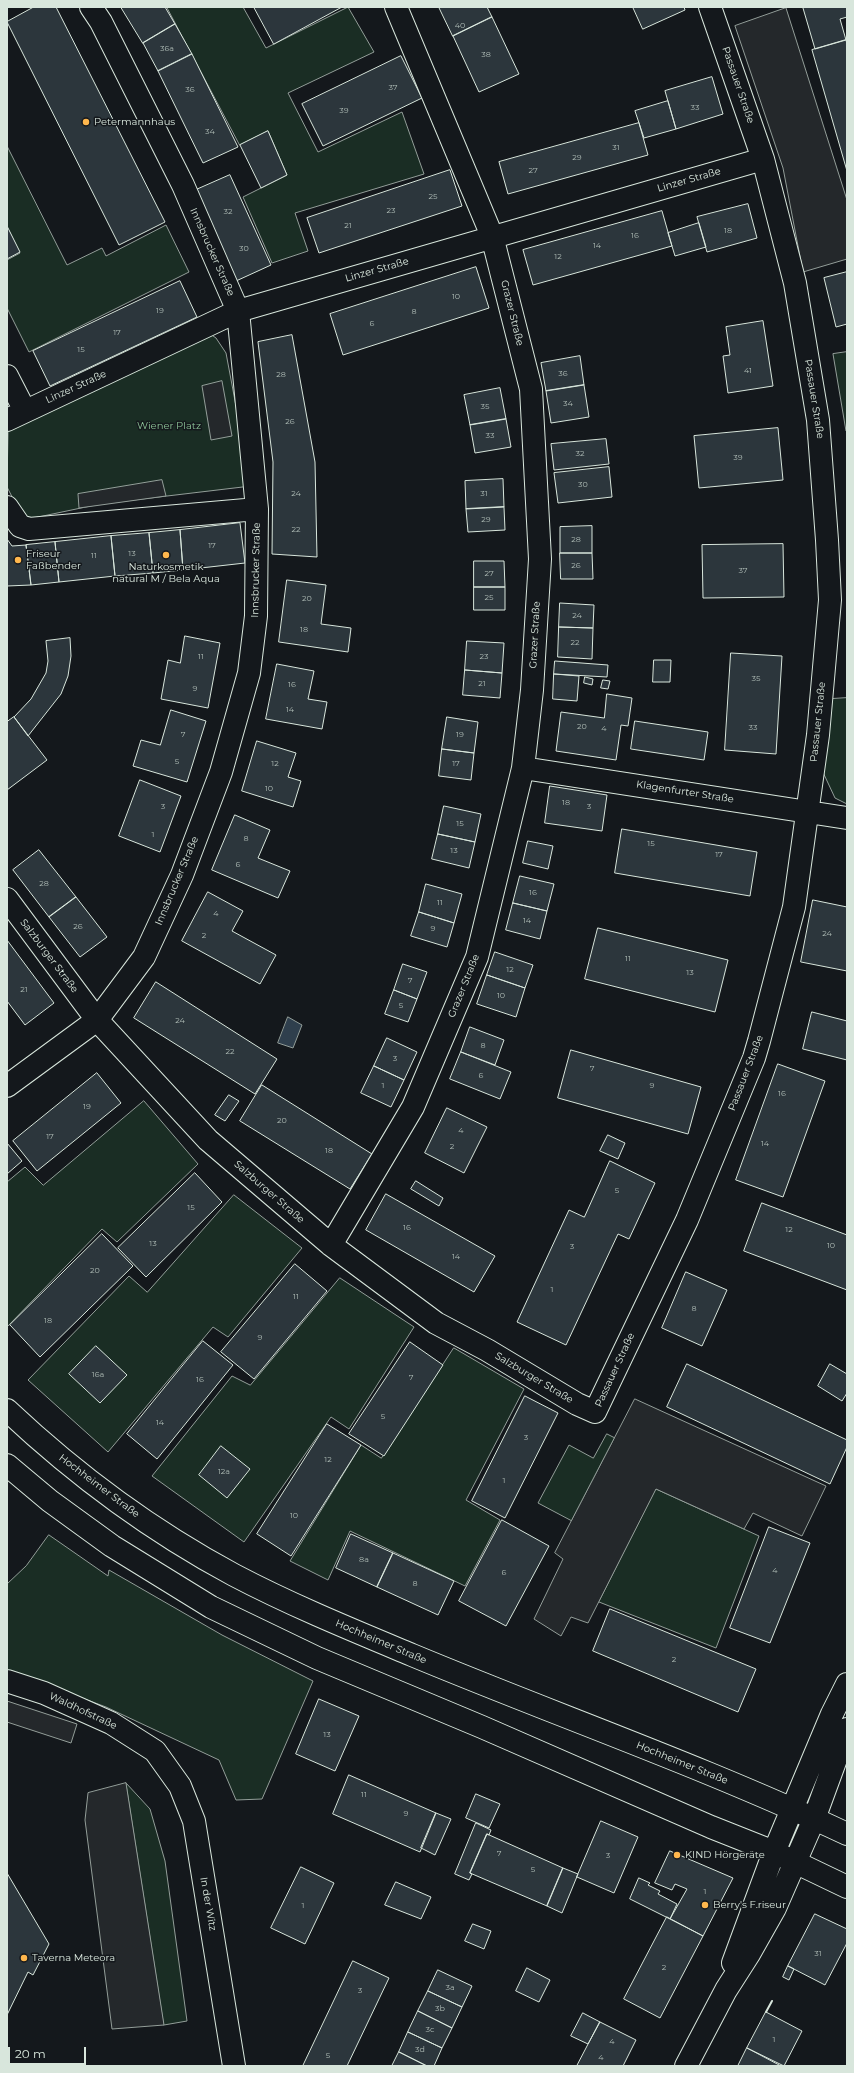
<!DOCTYPE html>
<meta charset="utf-8">
<style>
body{margin:0}
#map{position:relative;width:854px;height:2073px;overflow:hidden;background:#14181c;font-family:Montserrat,sans-serif}
canvas{display:block}
.frame{position:absolute;inset:0;border:8px solid #d8e6dc;pointer-events:none}
.scale{position:absolute;left:8px;top:2047px;width:78px;height:18px;box-sizing:border-box;border:2px solid #d8e6dc;border-top:0;padding-left:5px;font-size:12px;line-height:14px;white-space:nowrap;color:#d8e6dc;-webkit-text-stroke:3px #14181c;paint-order:stroke}
</style>
<div id="map">
<canvas width="854" height="2073"></canvas>
<div class="frame"></div>
<div class="scale">20 m</div>
</div>
<script>
const ctx = document.querySelector('canvas').getContext('2d');
ctx.lineJoin = 'round';
function fill(path, color) {
  ctx.fillStyle = color;
  ctx.fill(path, 'evenodd');
}
function stroke(path, color, width, dash) {
  ctx.strokeStyle = color;
  ctx.lineWidth = width;
  ctx.lineCap = dash ? 'butt' : 'round';
  ctx.setLineDash(dash || []);
  ctx.stroke(path);
}
function write(font, color, halo, rows, align = 'center') {
  ctx.font = font + ' Montserrat,sans-serif';
  ctx.lineWidth = 3;
  ctx.setLineDash([]);
  ctx.textBaseline = 'middle';
  ctx.strokeStyle = halo;
  ctx.fillStyle = color;
  for (const [text, x, y, turn = 0] of rows) {
    ctx.save();
    ctx.translate(x, y);
    ctx.rotate((+turn || 0) * Math.PI / 180);
    ctx.textAlign = isNaN(turn) ? turn : align;
    if (halo) ctx.strokeText(text, 0, 0);
    ctx.fillText(text, 0, 0);
    ctx.restore();
  }
}
const green = new Path2D(`
 M167 7H243L266 48 348 7 374 52 288 93 318 152 402 112 424 174 295 213 308 251 272 263 243 197 287 175 268 131 240 145Z
 M7 146 67 265 102 248 106 256 166 225 189 272 29 352 7 308V260L20 253 7 227Z
 M206 331 216 338 226 353 251 486 100 504 24 520 7 487 8 430Z
 M847 352V431H846L833 354Z
 M847 698V804L835 798 821 768 831 699Z
 M144 1101 198 1164 117 1242 102 1229 7 1327V1182L25 1167 43 1185Z
 M234 1195 302 1248 228 1337 213 1327 108 1452 28 1380 129 1276 147 1292Z
 M340 1278 414 1327 349 1429 331 1417 244 1542 152 1476 232 1376 250 1385Z
 M454 1348 524 1389 466 1500 500 1520 465 1586 350 1531 328 1580 290 1561 361 1445 381 1458Z
 M607 1434 615 1438 572 1521 538 1503 569 1445 593 1458Z
 M656 1489 759 1536 716 1648 599 1602Z
 M49 1535 108 1576 109 1570 222 1635 313 1681 262 1799 236 1800 219 1760 106 1707 7 1670V1584L26 1566Z
 M126 1783 150 1809 165 1861 187 2021 164 2025Z`);
const parking = new Path2D(`
 M786 8 847 200V259L803 272 783 168 735 26Z
 M222 381 232 436 211 440 202 386Z
 M162 480 166 496 79 508 78 494Z
 M635 1399 826 1486 802 1536 753 1513 744 1529 656 1489 588 1623 571 1617 561 1636 534 1619 563 1559 555 1553Z
 M7 1701 77 1724 71 1743 7 1722Z
 M126 1783 164 2025 112 2029 85 1820 88 1793Z`);
const water = new Path2D(`
 M288 1017 302 1025 293 1048 278 1043Z`);
const building = new Path2D(`
 M34 7H56L165 222 119 245 7 22Z
 M121 7H165L175 24 143 43Z
 M254 7H342L274 44Z
 M439 7H487L492 17 453 36Z
 M633 7H684L685 10 643 29Z
 M806 7H847V17L840 19 846 40 815 49 803 8Z
 M492 17 519 74 479 92 453 36Z
 M175 24 192 54 158 71 143 43Z
 M846 40 847 44V171L812 50Z
 M192 54 238 147 203 163 158 71Z
 M401 56 422 98 323 146 302 104Z
 M712 77 723 114 676 129 665 91Z
 M668 101 676 129 644 138 635 111Z
 M639 123 648 155 508 194 499 162Z
 M268 131 287 175 261 188 240 145Z
 M450 170 462 206 319 253 307 218Z
 M230 175 271 265 236 281 196 190Z
 M748 204 757 238 707 252 697 217Z
 M662 211 672 246 533 285 523 250Z
 M699 223 706 247 675 256 668 233Z
 M7 226 20 252 7 259Z
 M476 267 489 308 343 355 330 314Z
 M847 272V324L836 327 824 278Z
 M180 281 197 317 50 386 33 351Z
 M763 321 773 386 728 393 723 356 730 355 726 327Z
 M292 335 315 462 317 557 272 554 273 462 258 342Z
 M580 356 584 385 546 391 541 363Z
 M584 385 589 417 551 423 546 391Z
 M500 388 506 419 470 425 464 395Z
 M506 419 511 447 475 453 470 425Z
 M778 428 783 480 699 488 694 436Z
 M606 439 609 464 554 470 551 444Z
 M609 467 612 497 558 503 554 473Z
 M503 479 504 507 466 509 465 481Z
 M504 507 505 530 468 532 466 509Z
 M240 523 245 563 183 570 180 530Z
 M592 526V553H560V527Z
 M180 530 183 570 153 573 149 533Z
 M149 533 153 573 115 576 111 536Z
 M111 536 115 576 59 582 55 542Z
 M7 539 12 546 26 545 31 585 7 586Z
 M55 542 59 582 31 585 26 545Z
 M783 544 784 597 703 598 702 545Z
 M560 553H592L593 579H561Z
 M474 561H504L505 587H474Z
 M287 580 326 585 321 624 351 628 348 652 279 642Z
 M474 587H505V610H474Z
 M560 603 594 605 593 628 559 627Z
 M559 627 593 628 592 659 558 657Z
 M185 636 220 643 208 708 161 699 168 660 180 663Z
 M70 638 71 656 68 676 61 694 28 736 14 717 31 699 46 673 48 661 46 641Z
 M467 641 504 643 502 673 465 670Z
 M731 653 782 656 776 754 725 750Z
 M654 660H671L670 682H653Z
 M555 661 608 665 607 677 554 674Z
 M277 664 314 671 308 699 327 702 322 729 266 719Z
 M465 670 502 673 500 698 463 695Z
 M554 674 579 676 577 701 553 699Z
 M585 677 593 679 592 685 584 683Z
 M603 680 610 681 608 689 601 688Z
 M607 694 632 698 628 726 621 725 616 760 556 751 561 712 604 718Z
 M171 710 206 721 187 782 133 766 141 740 160 745Z
 M14 717 47 760 7 790V722Z
 M447 717 478 722 474 753 442 749Z
 M635 721 708 732 704 760 631 749Z
 M257 741 296 753 288 777 301 781 293 807 242 791Z
 M442 749 474 753 471 780 439 776Z
 M140 780 181 796 160 852 119 836Z
 M550 786 607 795 602 831 545 823Z
 M444 806 481 814 475 842 438 834Z
 M235 815 270 830 258 858 290 871 278 898 212 870Z
 M622 829 757 852 750 896 615 873Z
 M438 834 475 842 469 868 432 859Z
 M528 841 553 846 548 869 523 863Z
 M39 850 76 897 49 917 13 870Z
 M520 876 554 884 547 911 513 903Z
 M426 884 462 894 454 923 419 912Z
 M208 892 243 911 232 931 276 955 260 984 182 941Z
 M76 897 107 937 80 957 49 917Z
 M813 900 847 907V971L801 962Z
 M513 903 547 911 540 939 506 930Z
 M419 912 454 923 447 947 411 936Z
 M598 928 728 960 715 1012 585 979Z
 M7 940 54 1003 25 1025 7 1001Z
 M495 952 533 965 525 988 487 975Z
 M403 964 427 972 417 999 394 990Z
 M487 975 525 988 516 1017 477 1004Z
 M156 982 277 1059 255 1094 134 1018Z
 M394 990 417 999 408 1022 385 1014Z
 M812 1012 847 1021V1060L803 1049Z
 M470 1027 504 1040 495 1065 461 1052Z
 M387 1038 417 1052 404 1080 374 1066Z
 M571 1050 701 1087 688 1134 558 1098Z
 M461 1052 511 1072 500 1099 450 1079Z
 M778 1064 825 1081 783 1197 736 1180Z
 M374 1066 404 1080 391 1107 361 1093Z
 M97 1073 121 1103 37 1171 13 1141Z
 M262 1085 372 1154 350 1189 240 1121Z
 M229 1095 239 1101 225 1121 215 1115Z
 M447 1108 487 1127 464 1173 425 1153Z
 M608 1135 625 1143 618 1159 600 1151Z
 M7 1143 22 1161 7 1174Z
 M610 1161 655 1183 629 1239 618 1234 566 1345 517 1322 569 1210 584 1217Z
 M195 1173 222 1202 146 1277 118 1248Z
 M416 1181 443 1198 439 1206 411 1189Z
 M386 1194 495 1256 474 1292 366 1230Z
 M762 1203 847 1235V1290L744 1251Z
 M102 1234 133 1266 40 1357 10 1325Z
 M295 1264 327 1291 254 1379 221 1352Z
 M686 1272 727 1290 702 1346 662 1328Z
 M203 1341 233 1365 157 1459 127 1434Z
 M410 1342 443 1365 384 1456 349 1434Z
 M96 1346 127 1375 100 1403 69 1374Z
 M687 1364 847 1440V1447L830 1484 667 1407Z
 M830 1364 847 1374V1393L842 1401 818 1386Z
 M525 1396 558 1413 505 1518 472 1501Z
 M327 1424 361 1445 291 1556 257 1534Z
 M221 1446 250 1469 227 1498 199 1475Z
 M502 1520 549 1546 506 1626 459 1601Z
 M769 1527 810 1543 770 1643 730 1628Z
 M351 1534 393 1553 377 1587 336 1568Z
 M393 1553 454 1581 438 1615 377 1587Z
 M610 1609 756 1669 738 1712 593 1651Z
 M319 1699 359 1716 335 1771 296 1754Z
 M349 1775 436 1813 420 1852 333 1814Z
 M476 1794 500 1804 489 1828 466 1818Z
 M436 1813 451 1819 435 1855 421 1848Z
 M601 1821 638 1837 614 1893 577 1877Z
 M476 1823 491 1830 489 1835 487 1834 470 1873 472 1874 469 1880 455 1874Z
 M487 1834 563 1868 547 1906 470 1873Z
 M670 1851 733 1878 703 1936 670 1919 687 1889 675 1884 672 1890 655 1883Z
 M301 1867 334 1883 305 1944 271 1928Z
 M563 1868 578 1874 562 1913 547 1906Z
 M7 1873 49 1944 33 1975 28 1972 7 2015Z
 M639 1878 650 1883 648 1885 660 1891 658 1894 677 1904 670 1919 630 1899Z
 M396 1882 431 1897 421 1919 385 1905Z
 M815 1914 847 1929V1943L825 1985 788 1966Z
 M667 1917 703 1936 660 2018 624 1999Z
 M473 1924 491 1931 484 1949 465 1941Z
 M353 1961 389 1978 347 2066H303Z
 M788 1966 794 1969 789 1980 783 1977Z
 M527 1968 550 1980 539 2002 516 1991Z
 M438 1970 472 1986 462 2007 428 1991Z
 M428 1991 462 2007 452 2028 418 2011Z
 M418 2011 452 2028 442 2048 408 2032Z
 M766 2012 802 2031 784 2066 747 2048Z
 M583 2013 600 2022 588 2044 571 2036Z
 M600 2022 636 2040 623 2066H577Z
 M408 2032 442 2048 434 2066H427L399 2052Z
 M747 2048 781 2066H738Z
 M399 2052 427 2066H392Z`);
const minor = new Path2D(`
 M7 376 25 411
 M7 420 238 311 763 159
 M7 507 20 526 29 529 257 509
 M523 768 847 818
 M7 899 97 1020 208 1140 331 1245 436 1323 487 1350 577 1404 595 1412 687 1220 754 1058 759 1041 794 907 818 735 830 600 827 540 818 420 795 283 763 159 710 7
 M7 1086 97 1020 144 957 182 875 221 772 249 673 256 616 257 509 238 311 183 185 101 22 91 7
 M331 1245 413 1107 477 957 523 768 532 690 540 559 531 389 492 236 396 7
 M7 1681 44 1693 111 1723 155 1751 180 1786 194 1821 234 2066`);
const major = new Path2D(`
 M7 1410C75 1474 152 1531 234 1575 291 1605 352 1630 412 1655 556 1715 705 1767 847 1834
 M7 1465 50 1501 112 1546 211 1607 317 1658 482 1727 711 1827 774 1852 847 1887
 M733 1963 774 1852 832 1714 847 1684
 M686 2066 726 1990 749 1954 775 1908 814 1819 847 1729`);
const wall = new Path2D(`
 M766 2012 772 2001`);
const markers = [
 [86,122,4,"#ffb74d"],
 [166,555,4,"#ffb74d"],
 [18,560,4,"#ffb74d"],
 [677,1855,4,"#ffb74d"],
 [705,1905,4,"#ffb74d"],
 [24,1958,4,"#ffb74d"]
];
const numberNames = [
 ["40",460,26],
 ["36a",167,49],
 ["38",486,55],
 ["37",393,88],
 ["36",190,90],
 ["33",695,108],
 ["39",344,111],
 ["34",210,132],
 ["31",616,148],
 ["29",577,158],
 ["27",533,171],
 ["25",433,197],
 ["23",391,211],
 ["32",228,212],
 ["21",348,226],
 ["18",728,231],
 ["16",635,236],
 ["14",597,246],
 ["30",244,249],
 ["12",558,257],
 ["10",456,297],
 ["19",160,311],
 ["8",414,312],
 ["6",372,324],
 ["17",117,333],
 ["15",81,350],
 ["41",748,371],
 ["36",563,374],
 ["28",281,375],
 ["34",568,404],
 ["35",485,407],
 ["26",290,422],
 ["33",490,436],
 ["32",580,454],
 ["39",738,458],
 ["30",583,485],
 ["24",296,494],
 ["31",484,494],
 ["29",486,520],
 ["22",296,530],
 ["28",576,540],
 ["17",212,546],
 ["13",132,554],
 ["11",94,556],
 ["26",576,566],
 ["37",743,571],
 ["27",489,574],
 ["25",489,598],
 ["20",307,599],
 ["24",577,616],
 ["18",304,630],
 ["22",575,643],
 ["11",201,657],
 ["23",484,657],
 ["35",756,679],
 ["21",482,684],
 ["16",292,685],
 ["9",195,689],
 ["14",290,710],
 ["20",582,727],
 ["33",753,728],
 ["4",604,729],
 ["7",183,735],
 ["19",460,735],
 ["5",177,762],
 ["12",275,764],
 ["17",456,764],
 ["10",269,789],
 ["18",566,803],
 ["3",163,807],
 ["3",589,807],
 ["15",460,824],
 ["1",153,835],
 ["8",246,839],
 ["15",651,844],
 ["13",454,851],
 ["17",719,855],
 ["6",238,865],
 ["28",44,884],
 ["16",533,893],
 ["11",440,903],
 ["4",216,914],
 ["14",527,921],
 ["26",78,927],
 ["9",433,929],
 ["24",827,934],
 ["2",204,936],
 ["11",628,959],
 ["12",510,970],
 ["13",690,973],
 ["7",410,981],
 ["21",24,990],
 ["10",501,996],
 ["5",401,1006],
 ["24",180,1021],
 ["8",483,1046],
 ["22",230,1052],
 ["3",395,1059],
 ["7",592,1069],
 ["6",481,1076],
 ["1",383,1086],
 ["9",652,1086],
 ["16",782,1094],
 ["19",87,1107],
 ["20",282,1121],
 ["4",461,1131],
 ["17",50,1137],
 ["14",765,1144],
 ["2",452,1147],
 ["18",329,1151],
 ["5",617,1191],
 ["15",191,1208],
 ["16",407,1228],
 ["12",789,1230],
 ["13",153,1244],
 ["10",831,1246],
 ["3",572,1247],
 ["14",456,1257],
 ["20",95,1271],
 ["1",552,1290],
 ["11",296,1297],
 ["8",694,1309],
 ["18",48,1321],
 ["9",260,1338],
 ["16a",98,1375],
 ["7",411,1378],
 ["16",200,1380],
 ["5",383,1417],
 ["14",160,1423],
 ["3",526,1438],
 ["12",328,1460],
 ["12a",224,1472],
 ["1",504,1481],
 ["10",294,1516],
 ["8a",364,1560],
 ["4",775,1571],
 ["6",504,1573],
 ["8",415,1584],
 ["2",674,1660],
 ["13",327,1735],
 ["11",364,1795],
 ["9",406,1814],
 ["7",499,1854],
 ["3",608,1856],
 ["5",533,1870],
 ["1",705,1892],
 ["1",303,1906],
 ["31",818,1954],
 ["2",664,1968],
 ["3a",450,1988],
 ["3",360,1991],
 ["3b",440,2009],
 ["3c",430,2030],
 ["1",774,2040],
 ["4",612,2042],
 ["3d",420,2050],
 ["5",328,2056],
 ["4",601,2058]
];
const streetNames = [
 ["Passauer Straße",738,85,71],
 ["Linzer Straße",689,180,-16],
 ["Innsbrucker Straße",212,252,66],
 ["Linzer Straße",377,270,-16],
 ["Grazer Straße",512,313,76],
 ["Linzer Straße",76,387,-25],
 ["Passauer Straße",814,399,81],
 ["Innsbrucker Straße",256,570,-89],
 ["Grazer Straße",535,635,-87],
 ["Passauer Straße",818,722,-84],
 ["Klagenfurter Straße",685,792,9],
 ["Innsbrucker Straße",177,881,-67],
 ["Salzburger Straße",49,956,53],
 ["Grazer Straße",464,986,-68],
 ["Passauer Straße",746,1073,-69],
 ["Salzburger Straße",269,1192,41],
 ["Passauer Straße",615,1370,-65],
 ["Salzburger Straße",534,1378,31],
 ["Hochheimer Straße",99,1486,37],
 ["Hochheimer Straße",381,1642,23],
 ["Waldhofstraße",83,1711,25],
 ["Hochheimer Straße",682,1763,22],
 ["In der Witz",208,1904,80]
];
const poiNames = [
 ["Petermannhaus",94,122],
 ["Friseur",26,554],
 ["Faßbender",26,566],
 ["Naturkosmetik",166,567,"center"],
 ["natural M / Bela Aqua",166,579,"center"],
 ["KIND Hörgeräte",685,1855],
 ["Berry's F.riseur",713,1905],
 ["Taverna Meteora",32,1958]
];
const parkNames = [
 ["Wiener Platz",169,426]
];
fill(green, '#1a2d24');
stroke(green, '#939e99', 1);
fill(parking, '#24282b');
stroke(parking, '#939e99', 1);
fill(water, '#2f3f4d');
stroke(water, '#939e99', 1);
fill(building, '#2c363c');
stroke(building, '#d8e6dc', 1);
stroke(minor, '#d8e6dc', 24);
stroke(major, '#d8e6dc', 24);
stroke(minor, '#14181c', 22);
stroke(major, '#14181c', 22);
stroke(wall, '#d8e6dc', 2);
for (const [x, y, r, color] of markers) {
  const dot = new Path2D();
  dot.arc(x, y, r, 0, 2 * Math.PI);
  ctx.fillStyle = color;
  ctx.fill(dot);
  stroke(dot, '#14181c', 1.5);
}
write('8px', '#adbab4', null, numberNames);
write('10px', '#d8e6dc', '#14181c', streetNames);
write('10px', '#d8e6dc', '#14181c', poiNames, 'left');
write('10px', '#8ac095', '#14181c', parkNames);
</script>
